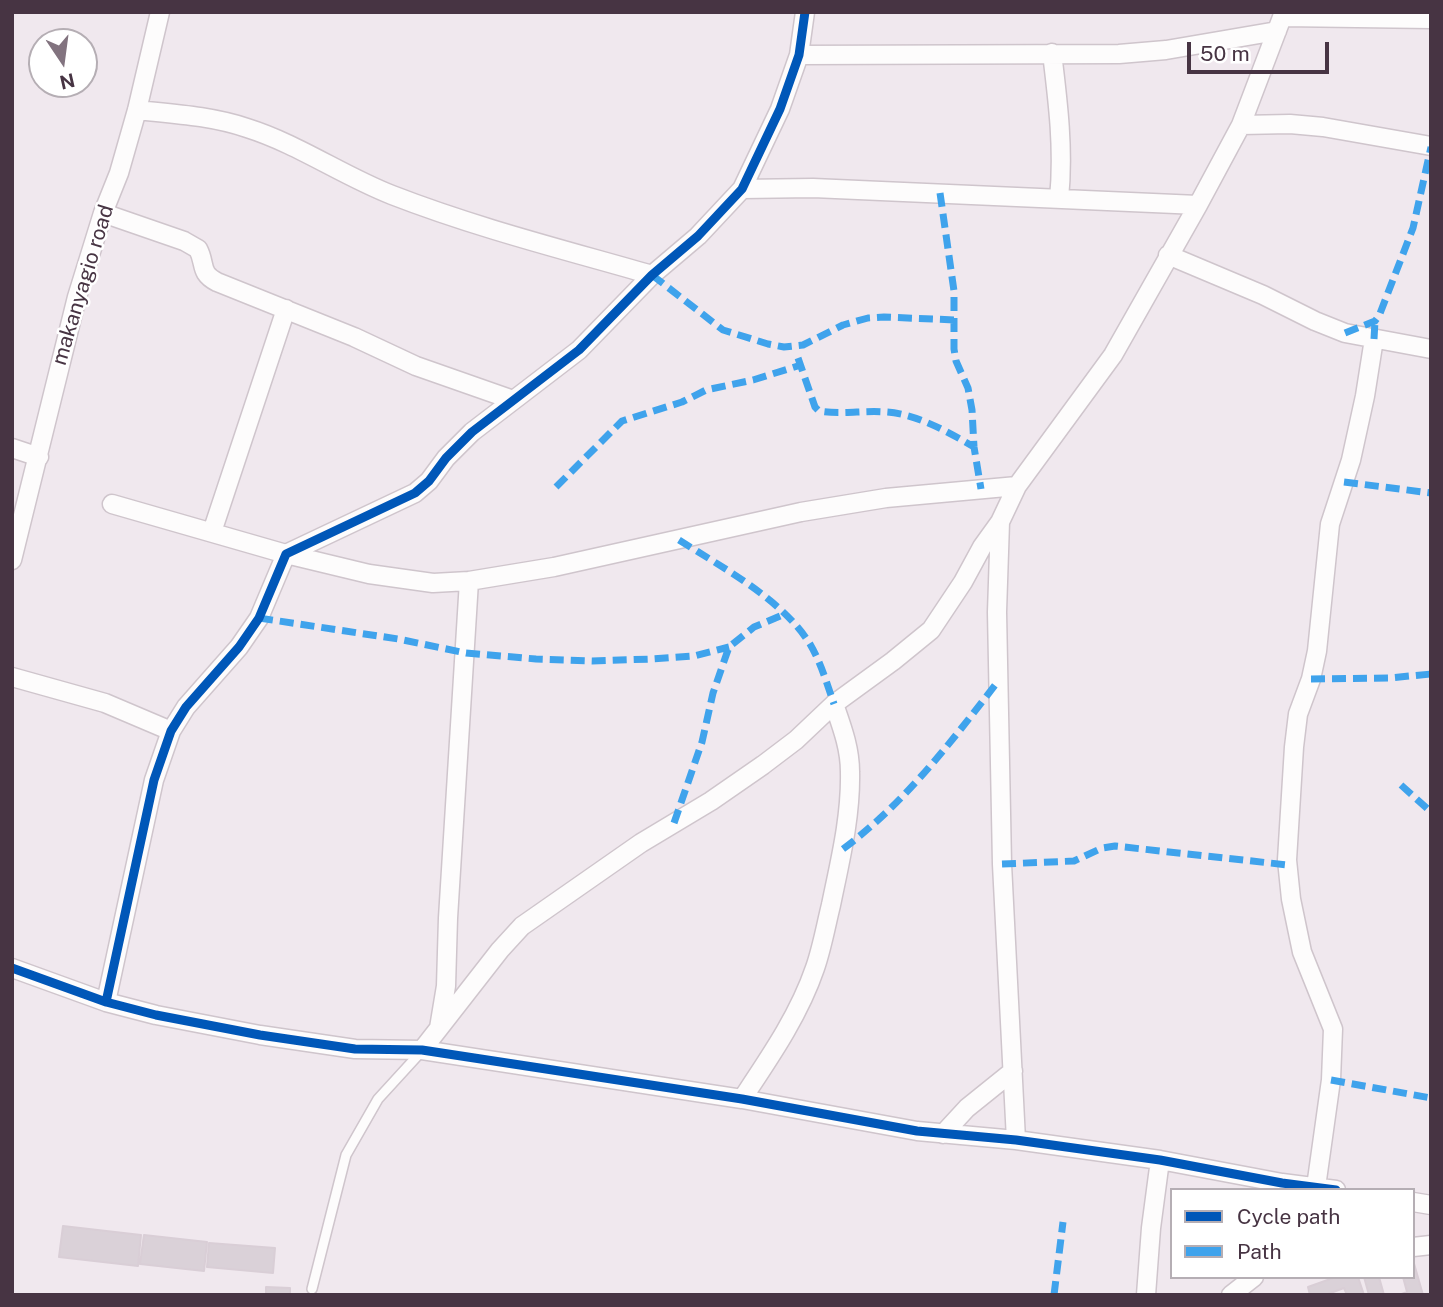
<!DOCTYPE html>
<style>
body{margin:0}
#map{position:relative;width:1443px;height:1307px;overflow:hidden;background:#f0e8ee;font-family:"Public Sans",sans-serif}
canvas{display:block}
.frame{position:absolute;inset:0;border:14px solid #473443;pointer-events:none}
.legend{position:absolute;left:1170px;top:1188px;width:245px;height:91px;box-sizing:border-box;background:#fff;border:2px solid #b5aeb4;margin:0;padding:9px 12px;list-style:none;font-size:21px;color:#473443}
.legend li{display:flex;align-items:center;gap:14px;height:35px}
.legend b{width:35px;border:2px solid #b5aeb4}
.north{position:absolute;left:28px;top:28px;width:70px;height:70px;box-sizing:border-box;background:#fff;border:2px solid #b5aeb4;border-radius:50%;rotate:167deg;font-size:19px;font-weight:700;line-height:28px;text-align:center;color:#473443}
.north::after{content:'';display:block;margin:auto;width:24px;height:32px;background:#82737f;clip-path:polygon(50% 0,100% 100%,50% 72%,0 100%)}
.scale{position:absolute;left:1187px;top:42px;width:142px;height:32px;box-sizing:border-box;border:4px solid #473443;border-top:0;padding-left:9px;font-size:21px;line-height:24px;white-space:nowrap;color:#473443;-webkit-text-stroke:5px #fff;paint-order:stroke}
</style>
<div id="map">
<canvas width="1443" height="1307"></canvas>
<div class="frame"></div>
<ul class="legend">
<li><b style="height:9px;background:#0057b8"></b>Cycle path</li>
<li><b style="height:9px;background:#3fa3ec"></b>Path</li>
</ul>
<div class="north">N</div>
<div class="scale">50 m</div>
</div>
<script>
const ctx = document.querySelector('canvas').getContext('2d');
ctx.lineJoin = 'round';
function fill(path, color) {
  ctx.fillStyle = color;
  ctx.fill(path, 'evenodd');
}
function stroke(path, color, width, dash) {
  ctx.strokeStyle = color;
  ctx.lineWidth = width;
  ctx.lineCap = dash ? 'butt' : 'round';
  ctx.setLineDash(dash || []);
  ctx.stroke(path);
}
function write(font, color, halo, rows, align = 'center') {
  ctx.font = font + ' "Public Sans",sans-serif';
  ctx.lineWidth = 5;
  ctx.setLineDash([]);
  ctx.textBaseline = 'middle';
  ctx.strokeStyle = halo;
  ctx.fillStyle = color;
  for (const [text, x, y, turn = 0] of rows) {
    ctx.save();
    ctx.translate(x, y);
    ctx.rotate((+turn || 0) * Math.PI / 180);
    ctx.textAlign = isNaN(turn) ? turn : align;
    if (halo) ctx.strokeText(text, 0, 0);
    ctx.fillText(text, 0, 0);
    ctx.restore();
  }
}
const building = new Path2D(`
 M63 1226 141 1235 138 1266 59 1257Z
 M144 1235 207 1242 204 1271 140 1264Z
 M209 1243 275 1248 273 1273 207 1267Z
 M1413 1260 1423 1295H1399L1407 1292 1403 1277H1413Z
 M1336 1277H1358L1364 1295H1347L1344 1288 1325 1295H1310L1308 1287Z
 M1364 1277H1379L1384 1295H1369Z
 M266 1287 290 1288V1295H266Z`);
const service = new Path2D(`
 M312 1289 346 1155 378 1099 421 1052`);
const minor = new Path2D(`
 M1283 17 1431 19
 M1052 53C1058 102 1064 150 1059 199
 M799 55 1119 54 1166 50 1277 31
 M137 110C175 114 211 116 247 128 298 144 343 176 392 195 477 228 565 250 652 275
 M1241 125 1290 124 1323 127 1431 146
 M742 189 813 188 1198 205
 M103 213 184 241 198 249C206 264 199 273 217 282L354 337 416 366 513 400
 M1168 255 1263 295 1315 321 1345 333 1431 349
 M12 448 39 457
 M112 504 286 554 369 574 433 583 469 581 554 567 801 512 886 498 1017 486
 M212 532 286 309
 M12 560 77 297 103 213 119 173 137 110 160 12
 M12 677 105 703 171 731
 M12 968 106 1002 156 1015 260 1035 355 1049 422 1050 742 1099 917 1131 1016 1140 1160 1160 1282 1183 1336 1190
 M106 1002 154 780 171 731 186 707 239 647 259 618 286 554 415 493 429 481 446 458 472 432 579 350 652 275 698 236 742 189 780 109 799 55 805 12
 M439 1028 446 986 448 918 469 581
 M422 1050 500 950 522 926 641 843 711 801 763 765 796 740 834 704 893 661 931 630 963 582 982 547 1000 522
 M742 1099C770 1057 799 1015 815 968 822 948 826 925 831 905 840 861 851 817 850 772 850 748 842 727 834 704
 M943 1134 967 1108 1013 1071
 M1016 1140 1002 864 997 612 1000 522 1017 486 1113 355 1198 205 1241 125 1284 12
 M1316 1187 1331 1080 1333 1029 1302 952 1291 899 1287 860 1294 747 1298 714 1311 679 1317 651 1330 524 1351 460 1365 396 1374 339
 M1413 1202 1431 1205
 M1413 1247 1431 1245
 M1146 1295 1151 1228 1160 1160
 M1231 1295 1254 1277`);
const quiet = new Path2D(`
 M940 193 954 291V349L956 361 968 388 972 410 974 447 981 489
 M652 275 723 330 768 344 784 347 803 345 843 325 868 318 884 317 955 320
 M1345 333 1375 321 1379 316 1413 228 1431 147
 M1374 339 1375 321
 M798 358 815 407 819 411C841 415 864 410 886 412 917 414 948 432 974 447
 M1344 482 1431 493
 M556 487 622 421 682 402 706 390 753 380 801 365
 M679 540C723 568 782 599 810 644 821 663 827 684 834 704
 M259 618 398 639 466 653 536 659 592 661 652 659 694 656 729 647
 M1311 679 1389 678 1431 674
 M1401 785 1431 812
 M674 823 702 742 713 693 729 647 754 627 785 614
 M843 849C906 802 951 742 999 680
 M1002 864 1074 861 1102 848 1115 846 1288 865
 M1331 1080 1431 1098
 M1054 1295 1063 1222`);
const cycleway = new Path2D(`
 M12 968 106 1002 156 1015 260 1035 355 1049 422 1050 742 1099 917 1131 1016 1140 1160 1160 1282 1183 1336 1190
 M106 1002 154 780 171 731 186 707 239 647 259 618 286 554 415 493 429 481 446 458 472 432 579 350 652 275 698 236 742 189 780 109 799 55 805 12`);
const streetNames = [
 ["makanyagio road",83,285,-73]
];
fill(building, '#dad1d8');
stroke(building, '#d9ced6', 2);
stroke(service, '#cfc5cc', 12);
stroke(minor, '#cfc5cc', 21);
stroke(service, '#fdfcfc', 9);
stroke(minor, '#fdfcfc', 18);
stroke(quiet, '#3fa3ec', 7, [14, 7]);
stroke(cycleway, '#0057b8', 9);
write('21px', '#473443', '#fff', streetNames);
</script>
